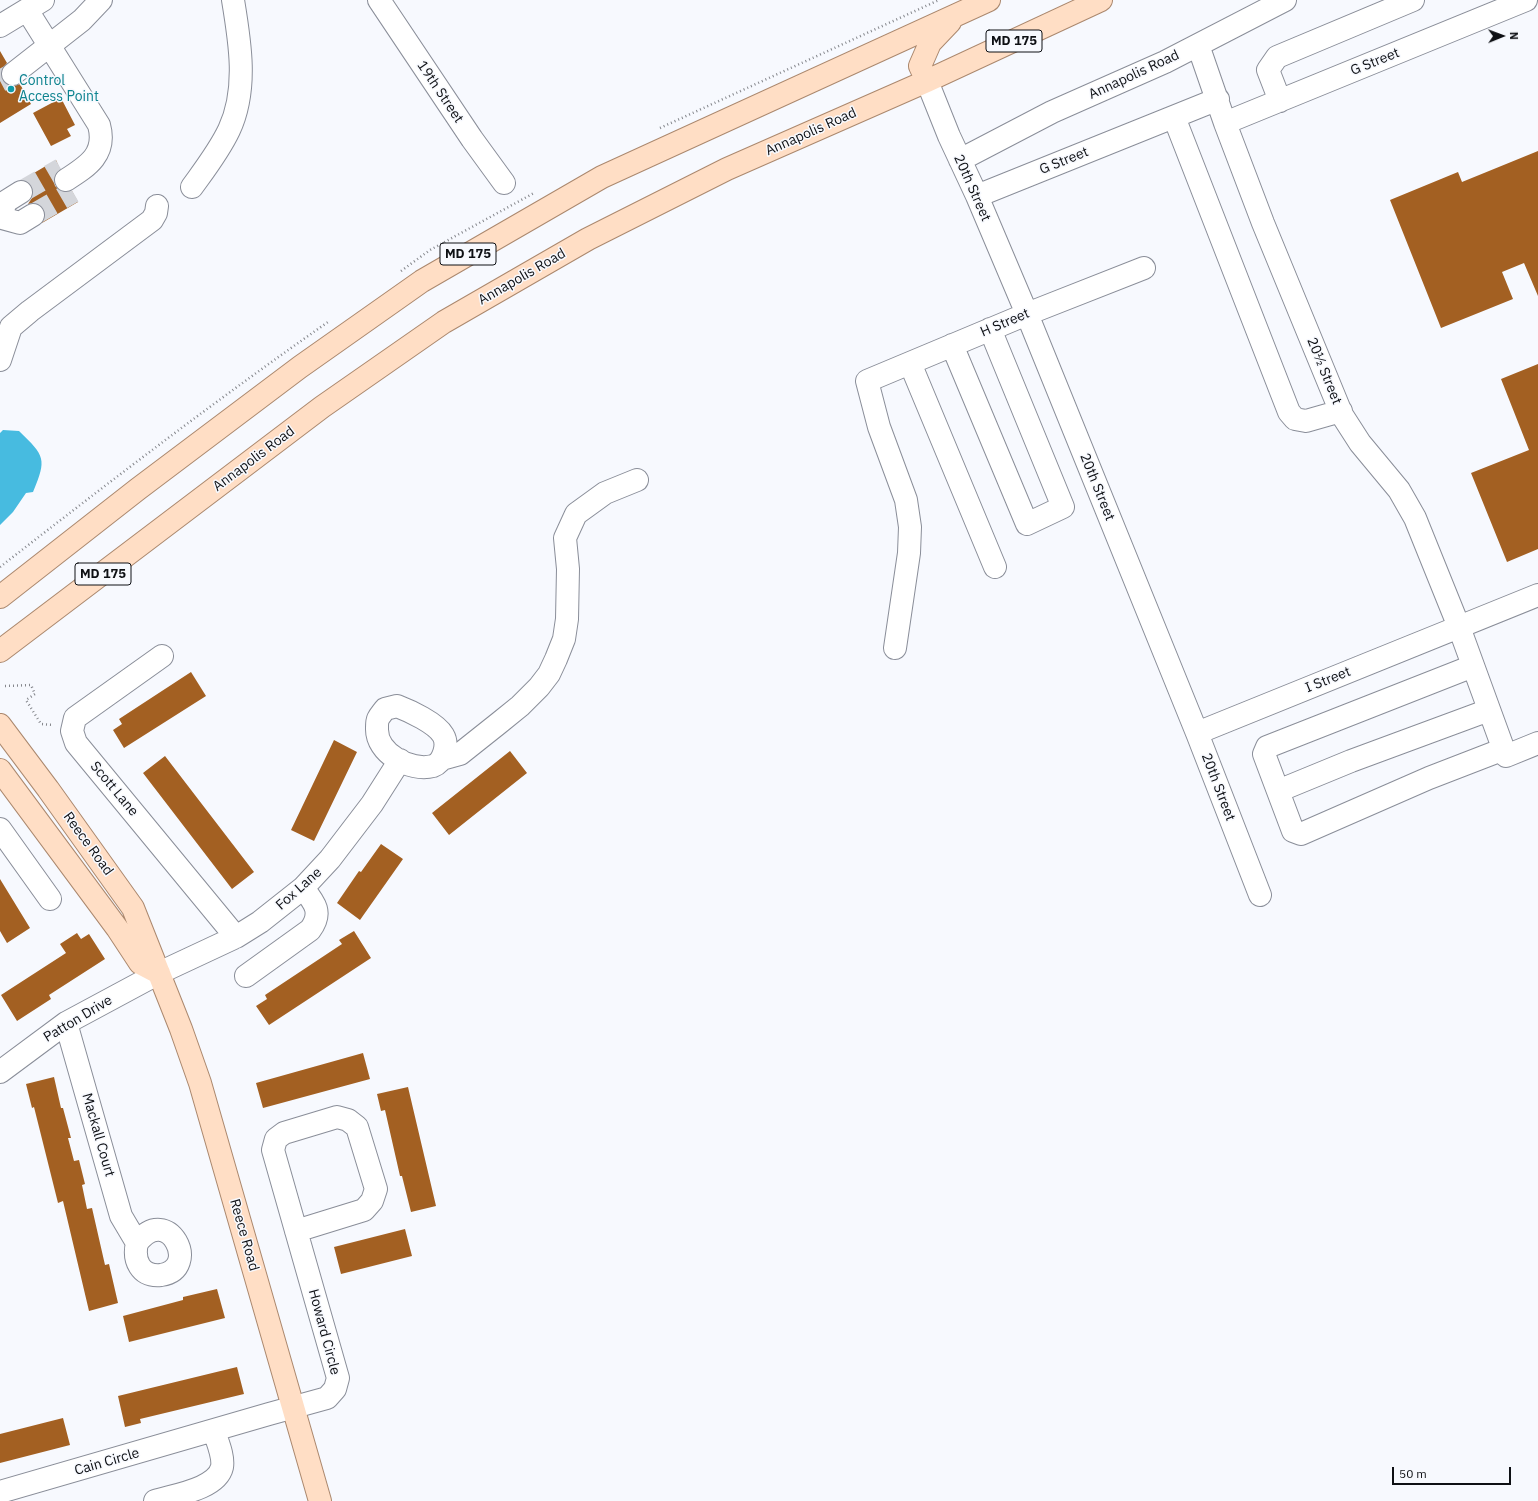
<!DOCTYPE html>
<meta charset="utf-8">
<style>
body{margin:0}
#map{position:relative;width:1538px;height:1501px;overflow:hidden;background:#f7f9fe;font-family:"IBM Plex Sans",sans-serif}
canvas{display:block}
.north{position:absolute;left:1482px;top:16px;width:40px;height:40px;-webkit-text-stroke:3px #f7f9fe;paint-order:stroke;rotate:89deg;font-size:11px;font-weight:700;line-height:16px;text-align:center;color:#0e1014}
.north::after{content:'';display:block;margin:auto;width:14px;height:18px;background:#0e1014;clip-path:polygon(50% 0,100% 100%,50% 72%,0 100%)}
.scale{position:absolute;left:1392px;top:1467px;width:119px;height:18px;box-sizing:border-box;border:2px solid #0e1014;border-top:0;padding-left:5px;font-size:12px;line-height:14px;white-space:nowrap;color:#0e1014;-webkit-text-stroke:3px #f7f9fe;paint-order:stroke}
</style>
<div id="map">
<canvas width="1538" height="1501"></canvas>
<div class="north">N</div>
<div class="scale">50 m</div>
</div>
<script>
const ctx = document.querySelector('canvas').getContext('2d');
ctx.lineJoin = 'round';
function fill(path, color) {
  ctx.fillStyle = color;
  ctx.fill(path, 'evenodd');
}
function stroke(path, color, width, dash) {
  ctx.strokeStyle = color;
  ctx.lineWidth = width;
  ctx.lineCap = dash ? 'butt' : 'round';
  ctx.setLineDash(dash || []);
  ctx.stroke(path);
}
function write(font, color, halo, rows, align = 'center') {
  ctx.font = font + ' "IBM Plex Sans",sans-serif';
  ctx.lineWidth = 3;
  ctx.setLineDash([]);
  ctx.textBaseline = 'middle';
  ctx.strokeStyle = halo;
  ctx.fillStyle = color;
  for (const [text, x, y, turn = 0] of rows) {
    ctx.save();
    ctx.translate(x, y);
    ctx.rotate((+turn || 0) * Math.PI / 180);
    ctx.textAlign = isNaN(turn) ? turn : align;
    if (halo) ctx.strokeText(text, 0, 0);
    ctx.fillText(text, 0, 0);
    ctx.restore();
  }
}
const water = new Path2D(`
 M3 430 19 431C45 456 47 459 33 492L26 493 13 512 0 525V433Z`);
const building = new Path2D(`
 M0 51 7 63 1 70V75L3 81 9 86H14L20 84 31 104 0 123Z
 M61 98 75 125 67 129 71 136 51 146 33 113Z
 M1538 151V296L1524 263 1502 272 1513 299 1441 328 1390 200 1458 172 1462 182Z
 M56 160 60 169 55 175 54 181 55 186 61 191 66 192 72 191 78 202 42 223 45 215 44 209 39 204 33 203 28 204 32 198 33 191 31 185 27 181 22 180Z
 M1538 364V549L1507 562 1471 473 1529 450 1501 379Z
 M191 672 206 696 124 748 113 730 122 724 119 719Z
 M334 740 357 752 314 841 291 830Z
 M510 751 527 773 449 835 432 813Z
 M165 756 254 872 232 889 143 773Z
 M381 844 403 859 360 920 337 903 359 871 361 872Z
 M0 879 30 928 7 943 0 931Z
 M354 931 371 958 269 1025 256 1006 267 999 265 995 342 944 339 940Z
 M77 933 81 939 89 934 105 959 49 995 51 999 17 1021 1 995 66 953 60 944Z
 M363 1053 370 1079 263 1108 256 1083Z
 M54 1077 61 1108H63L71 1138H68L74 1161 79 1160 85 1184 82 1185 87 1209 92 1208 105 1265 109 1264 118 1303 89 1311 63 1201 58 1203 34 1107 32 1108 26 1084Z
 M408 1087 436 1206 411 1212 402 1176H400L385 1110 381 1111 377 1094Z
 M405 1229 412 1256 341 1274 334 1247Z
 M217 1289 225 1318 129 1342 123 1316 183 1300V1297Z
 M237 1367 244 1394 140 1419 141 1423 125 1427 118 1396Z
 M63 1418 70 1445 0 1463V1434Z`);
const minorTunnel = new Path2D(`
 M0 81 13 74
 M21 192 61 169
 M33 215 73 192`);
const path = new Path2D(`
 M660 128 939 0
 M401 271 430 250 534 193
 M0 567C108 483 216 400 328 322
 M5 686 31 685 35 694 26 700 41 724 54 725`);
const minor = new Path2D(`
 M379 0 472 139 504 183
 M27 10 99 125C107 154 88 166 66 180
 M0 26 43 0
 M1198 45 1225 123 1263 223 1342 415 1360 443 1399 490 1415 518 1459 627 1506 756 1538 743
 M13 74 82 20 101 0
 M927 81 949 136 977 196 1027 314 1197 733 1260 895
 M1280 101 1268 70 1277 57 1413 0
 M1174 117 1289 412 1295 419 1306 421 1341 411
 M1225 123 1526 0
 M960 160 1052 112 1165 62 1285 0
 M192 187C205 169 219 151 229 130 248 90 240 42 233 0
 M21 192 5 202 2 218 20 223 33 215
 M977 196 1218 99
 M952 345 1027 524 1063 507 990 329
 M0 360 11 327 30 311 152 220 156 213 157 206
 M910 363 995 567
 M895 648 909 553 910 527 906 500 879 427 867 381 1027 314 1144 268
 M162 656 75 718 72 731 76 743 236 937
 M1473 666 1267 747 1264 754 1293 831 1301 834 1429 778 1504 749
 M397 706C410 711 436 723 443 735 446 740 446 747 444 753 442 759 439 764 433 766 410 772 376 753 377 728 377 725 377 721 378 719 380 715 383 712 385 709Z
 M1197 733 1538 595
 M442 759 460 754 499 723 520 706 539 687 549 674 556 659 564 639 567 619 568 569 565 538 576 514 605 493 637 480
 M1278 791 1351 761 1489 710
 M0 829 50 899
 M246 976 310 930C323 913 315 903 303 888
 M66 1023 121 1216 137 1243C133 1260 140 1277 161 1275 202 1269 168 1202 137 1243
 M0 1072 66 1023 159 973 236 937 260 922 303 888 330 859 372 804 400 760
 M0 1492 269 1414 327 1398 335 1389 338 1378 273 1150 276 1139 284 1133 337 1117 348 1120 357 1127 376 1189 372 1201 364 1210 296 1231
 M155 1501C174 1495 217 1489 222 1467 224 1456 217 1441 214 1431`);
const major = new Path2D(`
 M927 81 920 66 930 43 950 22
 M0 597 138 489 300 367 422 281 602 177 989 0
 M0 651 322 407 444 322 588 239 727 169 927 81 1101 0
 M0 725 48 789 133 908 181 1029 200 1083 320 1501
 M0 770 117 928 140 963 159 973`);
const markers = [
 [11,89,4,"#0f9aa8"]
];
const shields = [
 [1014,41,56],
 [468,254,56],
 [103,574,56]
];
const shieldNames = [
 ["MD 175",1014,41],
 ["MD 175",468,254],
 ["MD 175",103,574]
];
const streetNames = [
 ["G Street",1375,62,-22],
 ["Annapolis Road",1134,75,-25],
 ["19th Street",440,92,56],
 ["Annapolis Road",811,132,-24],
 ["G Street",1064,161,-22],
 ["20th Street",972,188,66],
 ["Annapolis Road",522,277,-30],
 ["H Street",1005,323,-23],
 ["20½ Street",1324,371,68],
 ["Annapolis Road",254,459,-37],
 ["20th Street",1097,487,68],
 ["I Street",1328,680,-22],
 ["20th Street",1218,787,69],
 ["Scott Lane",114,789,50],
 ["Reece Road",88,844,54],
 ["Fox Lane",299,889,-42],
 ["Patton Drive",78,1019,-31],
 ["Mackall Court",98,1135,74],
 ["Reece Road",244,1235,74],
 ["Howard Circle",324,1332,75],
 ["Cain Circle",107,1462,-16]
];
const cultureNames = [
 ["Control",19,81],
 ["Access Point",19,97]
];
fill(water, '#47bbe0');
fill(building, '#a36022');
stroke(minorTunnel, '#d4d6db', 22, [22, 11]);
stroke(minor, '#8a8e99', 24);
stroke(major, '#ab886e', 24);
stroke(path, '#85878c', 2.5, [1, 3]);
stroke(minor, '#fff', 22);
stroke(major, '#ffdec5', 22);
for (const [x, y, r, color] of markers) {
  const dot = new Path2D();
  dot.arc(x, y, r, 0, 2 * Math.PI);
  ctx.fillStyle = color;
  ctx.fill(dot);
  stroke(dot, '#f7f9fe', 1.5);
}
for (const [x, y, w] of shields) {
  const box = new Path2D();
  box.roundRect(x - w / 2, y - 11, w, 22, 3);
  ctx.fillStyle = '#f7f9fe';
  ctx.fill(box);
  stroke(box, '#0e1014', 1);
}
write('bold 13px', '#0e1014', null, shieldNames);
write('14px', '#0e1014', '#f7f9fe', streetNames);
write('14px', '#0d838f', '#f7f9fe', cultureNames, 'left');
</script>
